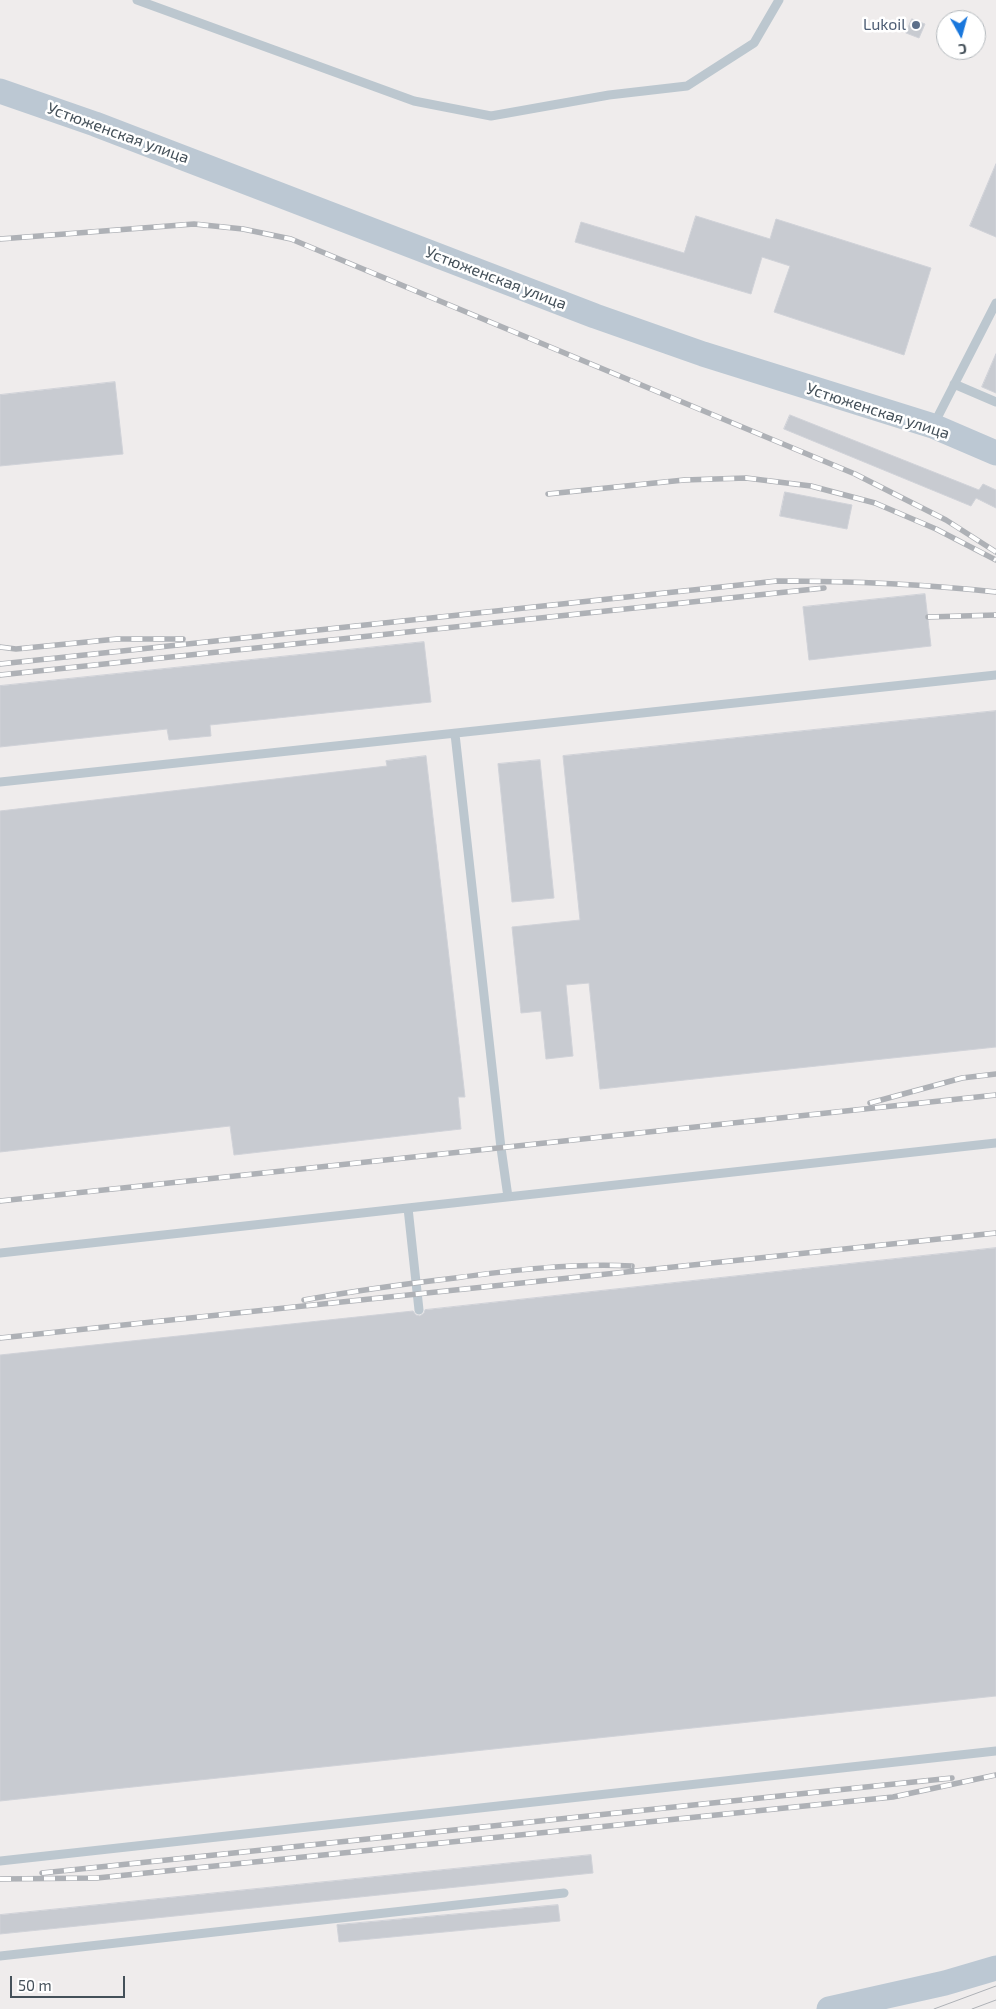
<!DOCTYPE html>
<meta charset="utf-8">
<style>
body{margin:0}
#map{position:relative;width:996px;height:2009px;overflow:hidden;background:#efecec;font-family:"Exo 2",sans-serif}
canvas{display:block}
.north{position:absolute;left:936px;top:10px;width:50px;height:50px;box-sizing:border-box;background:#fff;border:1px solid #b4b9bd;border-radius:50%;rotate:173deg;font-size:14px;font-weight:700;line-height:20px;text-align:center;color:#445059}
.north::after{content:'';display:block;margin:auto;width:18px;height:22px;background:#1977dc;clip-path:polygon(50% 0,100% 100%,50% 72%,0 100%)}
.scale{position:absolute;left:10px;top:1976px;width:115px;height:22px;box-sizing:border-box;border:2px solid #445059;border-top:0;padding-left:6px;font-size:15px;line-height:18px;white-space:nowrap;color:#445059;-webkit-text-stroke:4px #fff;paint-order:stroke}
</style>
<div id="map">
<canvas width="996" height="2009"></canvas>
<div class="north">С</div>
<div class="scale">50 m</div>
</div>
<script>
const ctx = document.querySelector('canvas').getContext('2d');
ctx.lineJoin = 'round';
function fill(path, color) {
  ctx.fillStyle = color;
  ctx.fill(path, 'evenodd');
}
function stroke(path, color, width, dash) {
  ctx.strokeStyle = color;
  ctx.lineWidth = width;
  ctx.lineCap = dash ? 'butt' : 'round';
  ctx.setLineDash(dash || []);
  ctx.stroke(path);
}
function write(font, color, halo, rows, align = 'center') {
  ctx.font = font + ' "Exo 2",sans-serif';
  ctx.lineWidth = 5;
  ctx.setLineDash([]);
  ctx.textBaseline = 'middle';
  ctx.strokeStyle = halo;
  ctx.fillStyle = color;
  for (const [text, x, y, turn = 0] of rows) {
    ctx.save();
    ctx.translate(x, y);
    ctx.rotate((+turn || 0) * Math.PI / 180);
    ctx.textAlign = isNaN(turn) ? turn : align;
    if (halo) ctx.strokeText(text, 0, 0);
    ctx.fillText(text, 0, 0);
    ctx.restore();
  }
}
const building = new Path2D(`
 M912 19 925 24 919 38 906 33Z
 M996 164V237L970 226Z
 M696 216 770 239 776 219 931 268 904 355 774 312 790 266 762 257 751 294 575 242 581 222 684 253Z
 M996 354V393L982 387Z
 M115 382 123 454 0 466V395Z
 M790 415 979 490 983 484 996 490V508L976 498 971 506 784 429Z
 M785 492 852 505 847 529 780 516Z
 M925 594 931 646 809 660 803 607Z
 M424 642 431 702 210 725 211 736 169 740 167 729 0 747V686Z
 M996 711V1047L600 1089 589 983 566 985 573 1056 546 1059 541 1011 521 1013 512 927 580 920 563 756Z
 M426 756 465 1097H458L461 1129 234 1155 230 1126 0 1152V811L387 766 386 761Z
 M540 760 554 898 512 902 498 764Z
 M996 1248V1696L0 1801V1355L413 1311 416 1315 420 1316 424 1313 425 1310Z
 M591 1855 593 1873 0 1934V1915Z
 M558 1905 560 1921 339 1942 337 1925Z`);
const service = new Path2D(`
 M137 0 414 101 491 116 609 95 687 86 754 43 779 0
 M954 384 996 402
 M934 424 996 303
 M455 734 501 1148 508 1197
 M0 782 996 675
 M408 1208 419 1310
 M0 1253 996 1143
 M0 1861 996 1751
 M0 1956 564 1893`);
const secondary = new Path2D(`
 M0 91 95 124 595 316 703 354 933 426 996 453
 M829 2009 945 1983 996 1968`);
const tram = new Path2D(`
 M934 2009 996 1986
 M972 2009 996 2000`);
const rail = new Path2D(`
 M0 239 194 224 243 229 291 239 855 474 946 520 996 552
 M548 494 684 480 746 478 811 486 875 503 936 529 996 560
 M928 617 996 615
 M0 647 16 649 117 639H183
 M0 664 777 581C850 581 923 584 996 592
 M0 675 824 588
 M870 1103 962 1078 996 1074
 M0 1201 996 1095
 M304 1300C354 1291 404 1284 455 1278 513 1270 573 1263 632 1266
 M0 1338 996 1233
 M42 1873 952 1778
 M0 1879 97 1878 893 1797 996 1775`);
const markers = [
 [916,25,5,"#5c6f8a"]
];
const serviceNames = [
 ["Lukoil",906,25]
];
const streetNames = [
 ["Устюженская улица",118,133,20],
 ["Устюженская улица",496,278,21],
 ["Устюженская улица",878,411,18]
];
fill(building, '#c8cbd1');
stroke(building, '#d0d2d8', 1);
stroke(service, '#bcc7cf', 9);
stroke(secondary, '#bcc8d3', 25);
stroke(tram, '#aeb1b6', 1);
stroke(rail, '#aeb1b6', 5.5);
stroke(rail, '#fff', 4, [11]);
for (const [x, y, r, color] of markers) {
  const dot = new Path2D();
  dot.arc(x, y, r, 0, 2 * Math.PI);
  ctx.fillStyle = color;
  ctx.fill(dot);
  stroke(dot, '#fff', 2);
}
write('16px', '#4e5e75', '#fff', serviceNames, 'right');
write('16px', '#445059', '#fff', streetNames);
</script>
